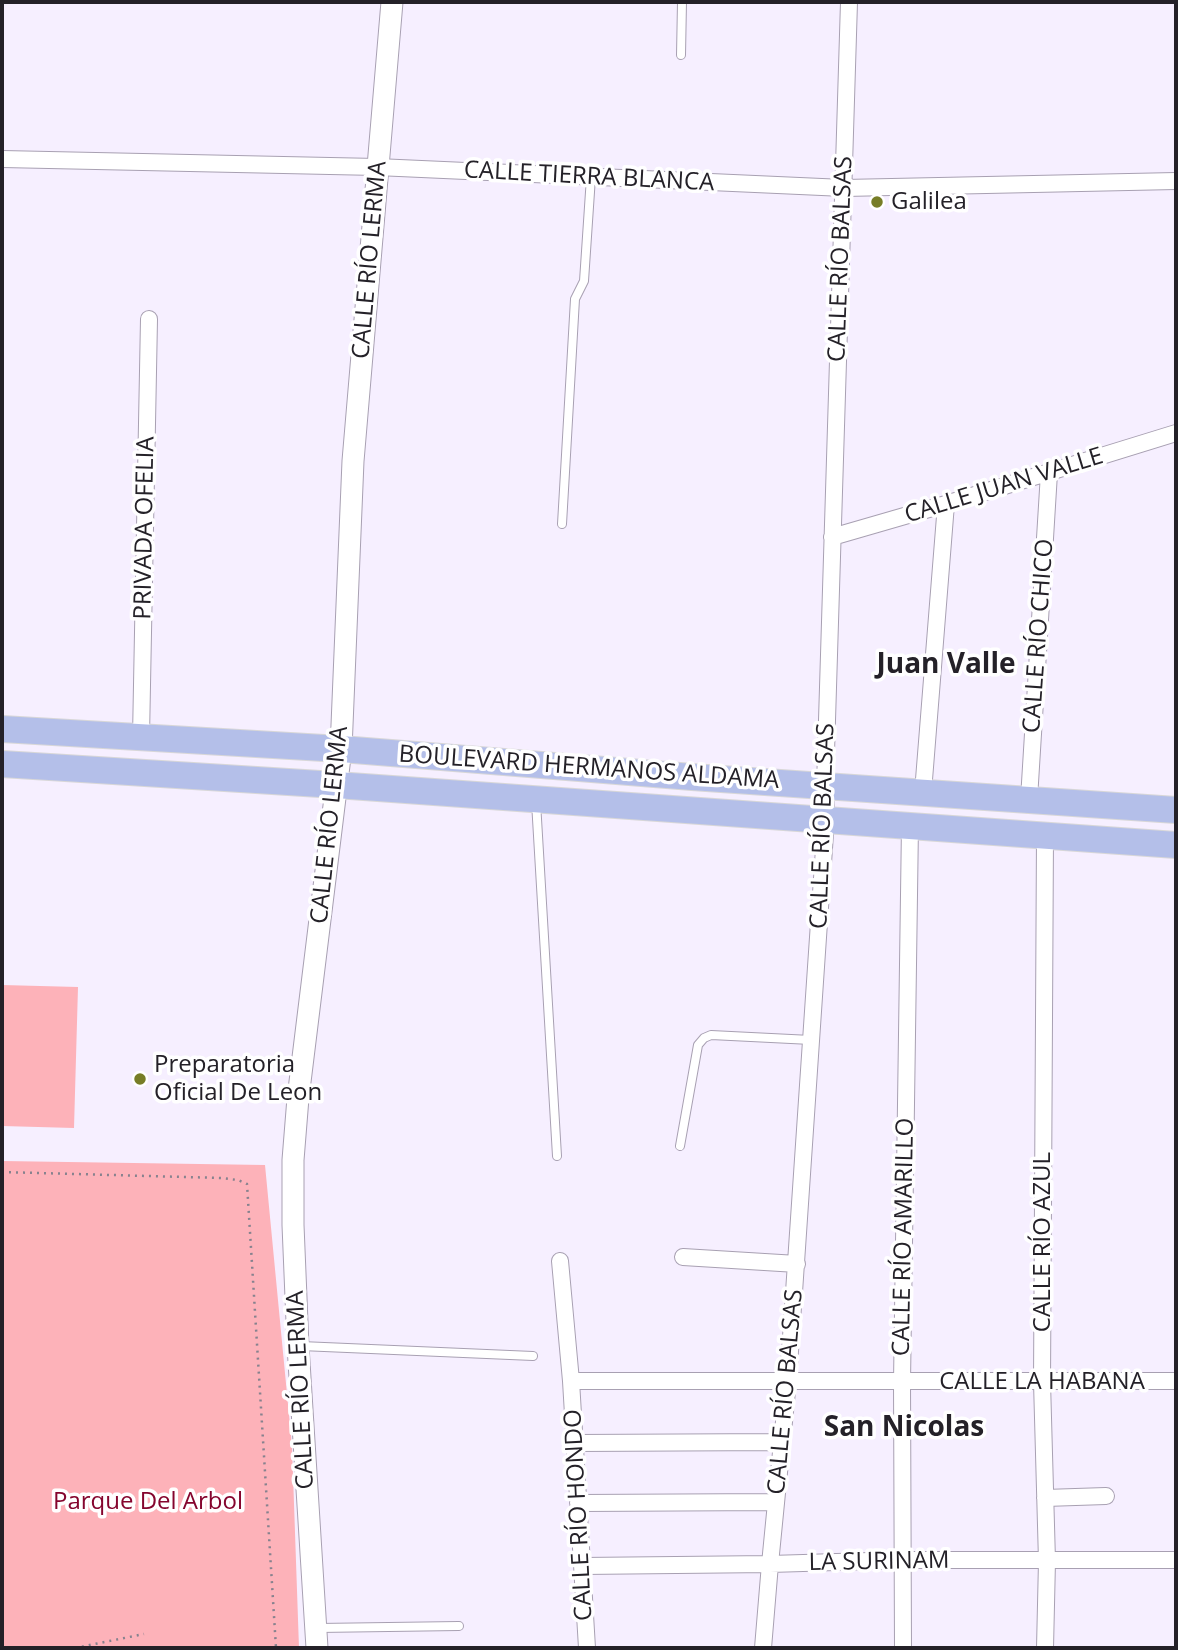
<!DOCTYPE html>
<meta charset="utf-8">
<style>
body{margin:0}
#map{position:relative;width:1178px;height:1650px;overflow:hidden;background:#f6efff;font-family:"Open Sans",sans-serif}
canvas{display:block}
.frame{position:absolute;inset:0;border:4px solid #242128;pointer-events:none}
</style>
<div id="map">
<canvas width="1178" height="1650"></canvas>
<div class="frame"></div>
</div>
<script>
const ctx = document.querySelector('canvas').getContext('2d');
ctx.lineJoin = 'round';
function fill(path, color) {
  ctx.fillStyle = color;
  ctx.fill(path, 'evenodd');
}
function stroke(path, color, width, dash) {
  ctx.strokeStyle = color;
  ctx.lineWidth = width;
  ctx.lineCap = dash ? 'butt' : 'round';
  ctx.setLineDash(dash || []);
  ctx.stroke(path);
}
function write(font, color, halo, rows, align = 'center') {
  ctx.font = font + ' "Open Sans",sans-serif';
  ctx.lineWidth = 7;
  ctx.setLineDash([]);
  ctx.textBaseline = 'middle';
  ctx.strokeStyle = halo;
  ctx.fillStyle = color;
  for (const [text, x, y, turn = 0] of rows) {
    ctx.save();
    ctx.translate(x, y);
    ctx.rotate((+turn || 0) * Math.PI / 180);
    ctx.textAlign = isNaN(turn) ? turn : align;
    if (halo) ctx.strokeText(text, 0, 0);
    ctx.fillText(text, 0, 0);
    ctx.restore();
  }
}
const green = new Path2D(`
 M2 985 78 987 74 1128 2 1126Z
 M2 1161 265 1165 292 1446 299 1648H2Z`);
const path = new Path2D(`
 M2 1172 221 1178 238 1180 247 1184 276 1648
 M75 1648 144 1634`);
const service = new Path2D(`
 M681 55 682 2
 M562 524 575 299 584 281 591 177
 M536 802 557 1156
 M680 1146 698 1045 704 1038 711 1035 811 1040
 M301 1346 533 1356
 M318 1628 459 1626`);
const minor = new Path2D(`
 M2 159 377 167 844 188 1176 181
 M832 537 946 504 1176 433
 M141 737 149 319
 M923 792 946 504
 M1029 799 1049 473
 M1045 836 1042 1382 1047 1561 1045 1648
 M683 1257 797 1264
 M560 1261 571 1381 587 1648
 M571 1381H1176
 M575 1443 782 1442
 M1045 1498 1106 1496
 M578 1503 776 1502
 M582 1566 770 1564 903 1560H1176
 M763 1648 770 1564 788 1381 826 819 825 785 849 2
 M903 1648 902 1382 910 825`);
const tertiary = new Path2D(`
 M317 1648 298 1346 293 1225V1160L298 1098 341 749 353 461 392 2`);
const primary = new Path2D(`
 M2 729 341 749 692 777 1176 810
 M2 764 336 785 1176 845`);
const markers = [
 [877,202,7,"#777d27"],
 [140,1079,7,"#777d27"]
];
const streetNames = [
 ["CALLE TIERRA BLANCA",589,177,3],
 ["CALLE RÍO BALSAS",841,259,-88],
 ["CALLE RÍO LERMA",370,260,-85],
 ["CALLE JUAN VALLE",1004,486,-17],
 ["PRIVADA OFELIA",145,528,-89],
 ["CALLE RÍO CHICO",1039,636,-86],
 ["BOULEVARD HERMANOS ALDAMA",589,768,4],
 ["CALLE RÍO LERMA",330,825,-84],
 ["CALLE RÍO BALSAS",823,826,-88],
 ["CALLE RÍO AMARILLO",904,1237,-89],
 ["CALLE RÍO AZUL",1043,1242,-90],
 ["CALLE LA HABANA",1042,1382],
 ["CALLE RÍO LERMA",301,1390,-93],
 ["CALLE RÍO BALSAS",786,1392,-85],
 ["CALLE RÍO HONDO",579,1515,-93],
 ["LA SURINAM",879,1562,-1]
];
const poiNames = [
 ["Galilea",891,202],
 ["Preparatoria",154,1065],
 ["Oficial De Leon",154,1093]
];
const parkNames = [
 ["Parque Del Arbol",148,1502]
];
const quarterNames = [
 ["Juan Valle",946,665],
 ["San Nicolas",904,1428]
];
fill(green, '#fdb2b9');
stroke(service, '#a8a0b2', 10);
stroke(minor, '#a8a0b2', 18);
stroke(tertiary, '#a8a0b2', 23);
stroke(primary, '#d8d7d8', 28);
stroke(path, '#87828e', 2.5, [2, 5]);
stroke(service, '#fff', 8);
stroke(minor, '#fff', 16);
stroke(tertiary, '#fff', 21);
stroke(primary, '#b4bfe9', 26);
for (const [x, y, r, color] of markers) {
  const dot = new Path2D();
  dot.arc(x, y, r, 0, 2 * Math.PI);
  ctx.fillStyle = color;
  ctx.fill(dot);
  stroke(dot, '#fff', 2.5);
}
write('24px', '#242128', '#fff', streetNames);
write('24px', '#242128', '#fff', poiNames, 'left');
write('24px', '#85052e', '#fff', parkNames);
write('bold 28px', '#242128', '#fff', quarterNames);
</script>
